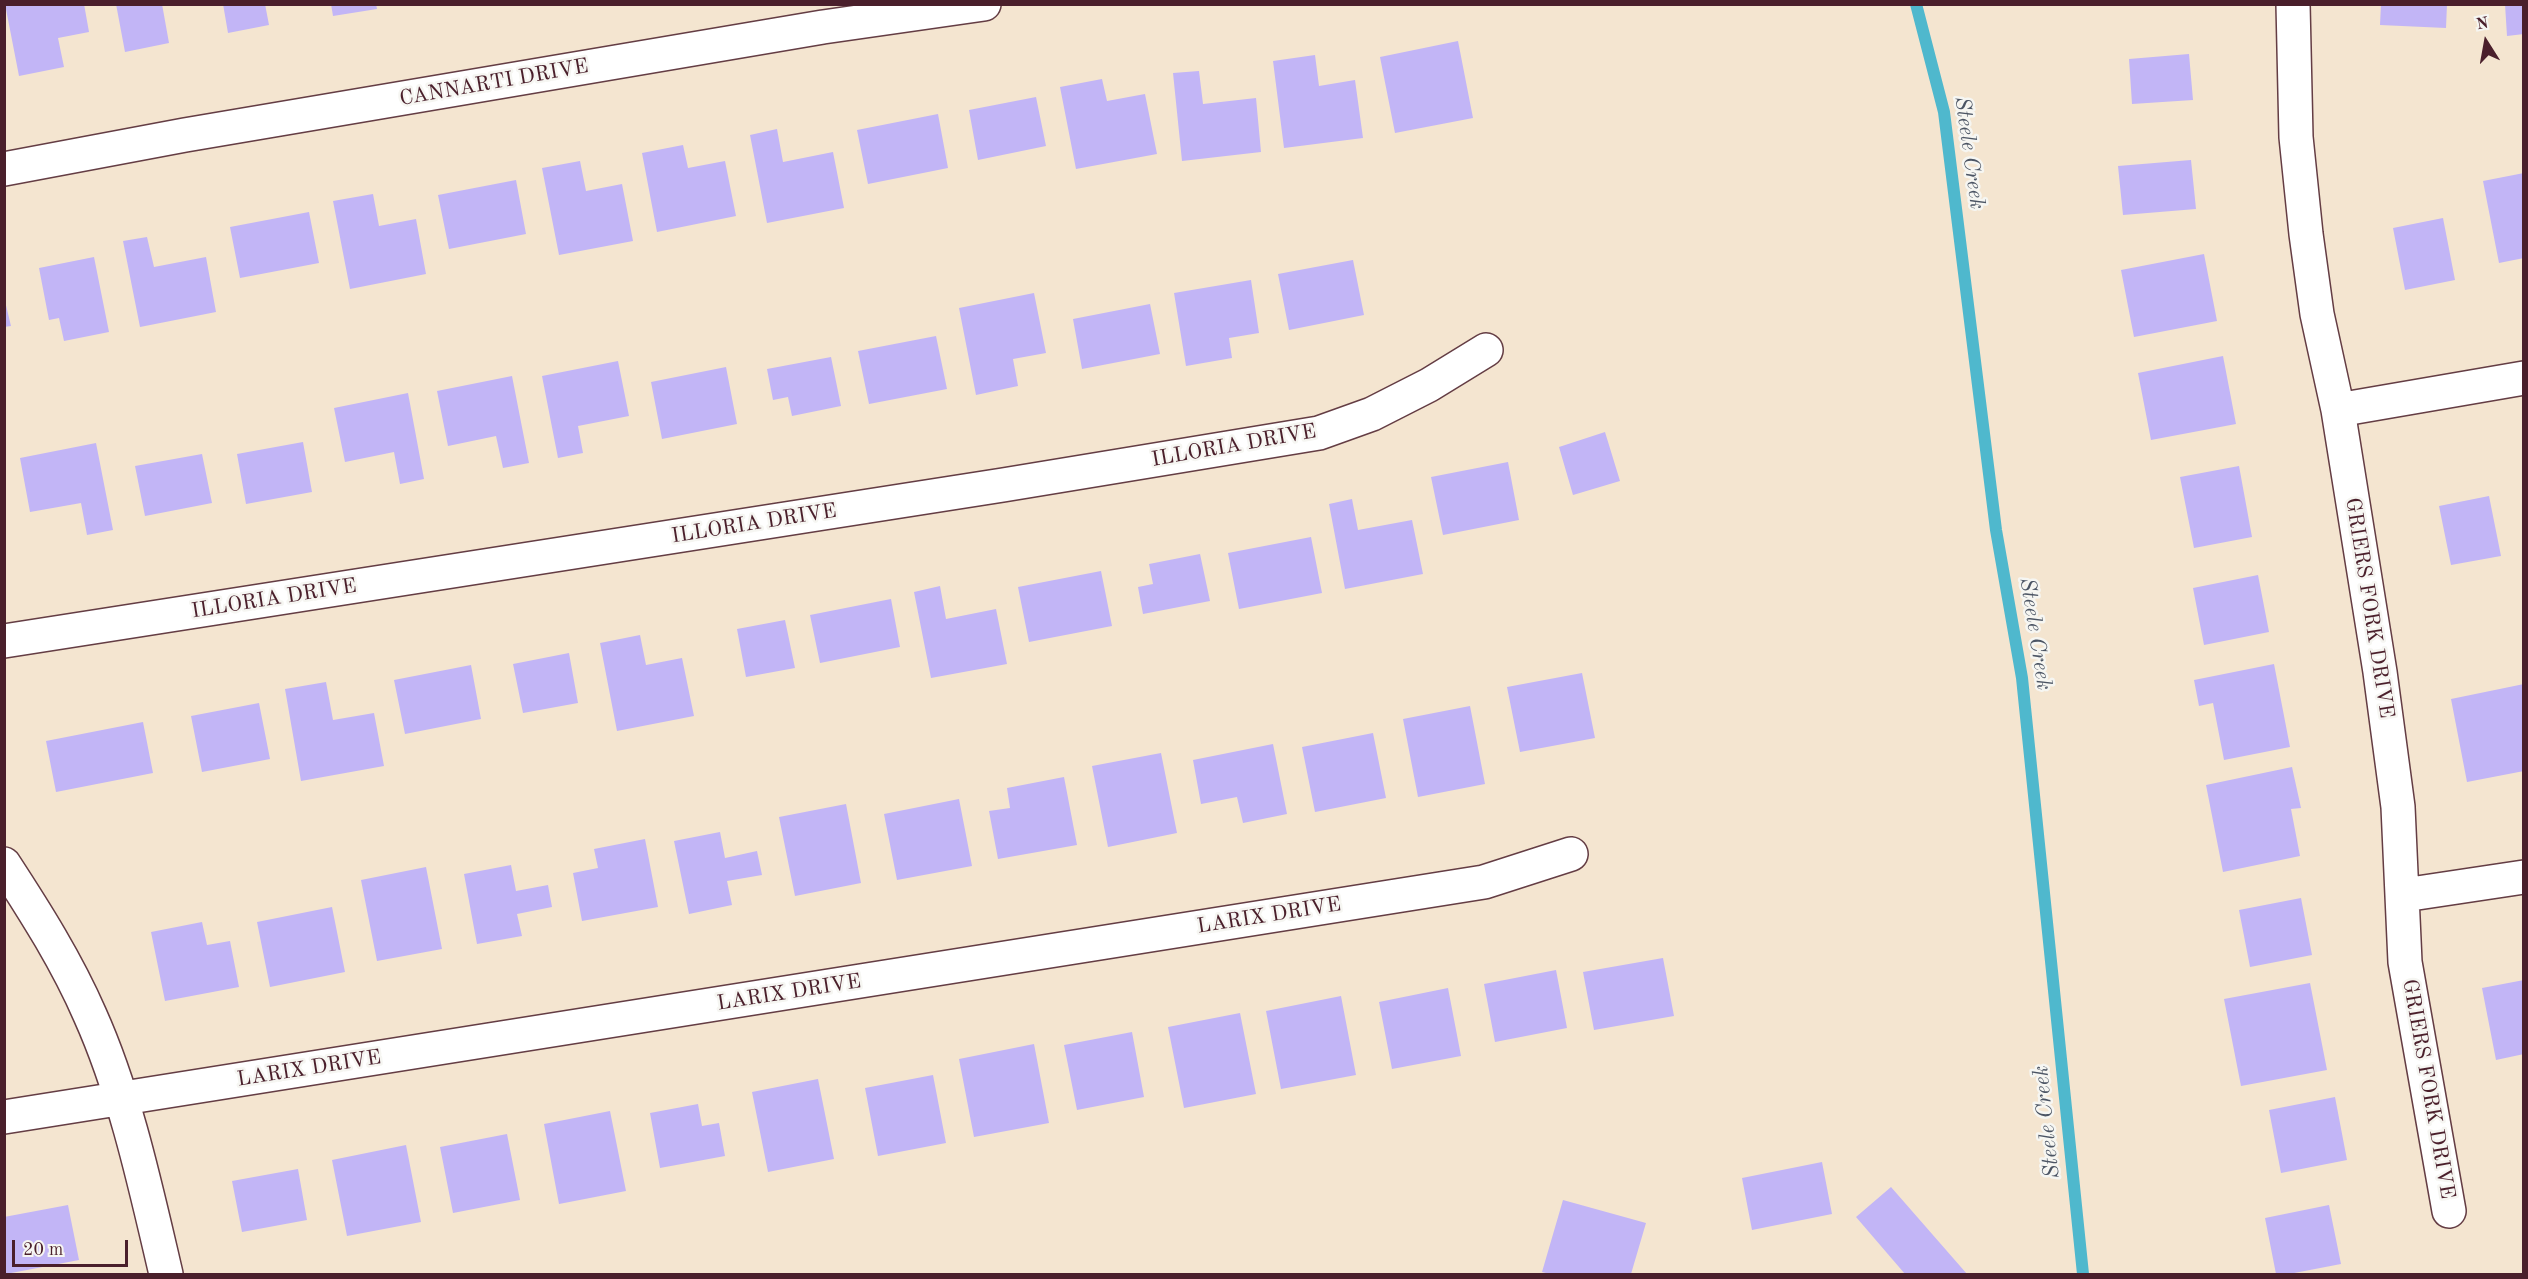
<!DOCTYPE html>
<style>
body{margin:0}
#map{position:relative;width:2528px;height:1279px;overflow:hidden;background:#f4e5d0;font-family:"Old Standard TT",serif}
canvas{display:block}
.frame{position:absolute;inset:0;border:6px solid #4a1f2b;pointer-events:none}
.north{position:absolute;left:2456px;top:12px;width:60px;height:60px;-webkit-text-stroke:4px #f6f6f2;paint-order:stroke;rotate:349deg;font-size:16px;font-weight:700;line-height:24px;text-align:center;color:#4a1f2b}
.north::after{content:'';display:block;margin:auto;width:21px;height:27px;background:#4a1f2b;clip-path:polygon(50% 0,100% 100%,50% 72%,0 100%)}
.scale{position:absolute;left:12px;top:1240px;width:116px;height:27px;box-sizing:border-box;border:3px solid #4a1f2b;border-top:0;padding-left:8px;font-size:18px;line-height:21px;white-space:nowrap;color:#4a1f2b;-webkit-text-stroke:4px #f6f6f2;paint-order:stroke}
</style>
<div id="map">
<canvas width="2528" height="1279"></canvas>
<div class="frame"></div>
<div class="north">N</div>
<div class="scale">20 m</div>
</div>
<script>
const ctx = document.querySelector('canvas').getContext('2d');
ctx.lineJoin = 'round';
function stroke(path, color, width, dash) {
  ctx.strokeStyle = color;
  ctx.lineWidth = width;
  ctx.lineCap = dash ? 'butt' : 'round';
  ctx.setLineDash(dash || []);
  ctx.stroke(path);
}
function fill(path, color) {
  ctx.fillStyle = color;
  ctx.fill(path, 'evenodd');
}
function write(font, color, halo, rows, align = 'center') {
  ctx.font = font + ' "Old Standard TT",serif';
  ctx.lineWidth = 5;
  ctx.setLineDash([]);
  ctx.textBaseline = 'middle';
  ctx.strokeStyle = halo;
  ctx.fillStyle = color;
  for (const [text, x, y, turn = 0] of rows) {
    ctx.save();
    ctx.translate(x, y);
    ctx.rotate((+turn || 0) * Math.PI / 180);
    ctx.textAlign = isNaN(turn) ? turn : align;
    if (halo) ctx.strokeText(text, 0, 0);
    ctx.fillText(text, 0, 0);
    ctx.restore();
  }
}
const stream = new Path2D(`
 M1916 4 1944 112 1996 530 2022 678 2083 1274`);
const building = new Path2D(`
 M5 4H84L89 32 58 38 64 67 19 76Z
 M116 4H162L169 43 125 52Z
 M223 4H265L269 25 228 33Z
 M331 4H376L377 9 333 16Z
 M2381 4H2447L2446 28 2380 25Z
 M2505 4H2524V34L2507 36Z
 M1458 41 1473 118 1395 133 1380 57Z
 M2189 54 2193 100 2132 104 2129 59Z
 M1315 55 1319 86 1355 80 1363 138 1284 148 1273 61Z
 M1199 71 1203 104 1256 98 1261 152 1182 161 1173 73Z
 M1102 79 1107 101 1145 94 1157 154 1076 169 1060 87Z
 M1036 97 1046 146 978 160 969 110Z
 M938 114 948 168 868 184 857 130Z
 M777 129 783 162 833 152 844 208 767 223 750 135Z
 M683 145 688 168 725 161 736 216 657 232 642 153Z
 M2191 160 2196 209 2123 215 2118 166Z
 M580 161 586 191 622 184 633 241 559 255 542 168Z
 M2524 173V258L2499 263 2483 181Z
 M516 180 526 234 449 249 438 195Z
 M373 194 379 226 416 219 426 274 350 289 333 201Z
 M309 212 319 263 240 278 230 227Z
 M2443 218 2455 280 2405 290 2393 228Z
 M147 237 154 267 206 257 216 312 140 327 123 241Z
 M2204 254 2217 321 2134 337 2121 270Z
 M94 257 109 332 64 341 59 318 49 320 39 268Z
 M1353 260 1364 315 1289 330 1278 274Z
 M1251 280 1259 333 1229 338 1232 358 1186 366 1174 293Z
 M1034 293 1046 353 1013 359 1018 386 976 395 959 308Z
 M4 297 11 326 4 327Z
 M1150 304 1160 354 1082 369 1073 319Z
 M936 336 947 389 869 404 858 351Z
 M2223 356 2236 424 2151 440 2138 373Z
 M831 357 841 406 792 416 788 397 773 400 767 369Z
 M618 361 629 416 578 426 583 453 558 458 542 376Z
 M726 367 737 424 662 439 651 382Z
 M512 376 529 463 503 468 496 436 448 446 437 391Z
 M408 393 424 479 400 484 394 452 345 462 334 408Z
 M1605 432 1620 481 1573 495 1559 447Z
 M303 442 312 492 246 504 237 454Z
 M96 443 113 530 87 535 81 503 30 512 20 458Z
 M202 454 212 503 145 516 135 466Z
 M1508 462 1519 520 1443 535 1431 477Z
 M2239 466 2252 537 2194 548 2180 477Z
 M2489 496 2501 556 2451 565 2439 506Z
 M1352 499 1358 530 1412 520 1423 574 1345 589 1329 504Z
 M1311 537 1322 593 1239 609 1228 553Z
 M1200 554 1210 601 1143 614 1138 587 1153 584 1149 564Z
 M1101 571 1112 626 1029 642 1018 587Z
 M2258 575 2269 632 2204 645 2193 588Z
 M940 586 946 619 996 609 1007 664 931 678 914 592Z
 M891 599 900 647 820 663 810 615Z
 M785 620 795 668 746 677 737 629Z
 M640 635 646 665 682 658 694 716 617 731 600 643Z
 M569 653 578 703 523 713 513 664Z
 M2274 664 2290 747 2224 760 2213 703 2199 706 2194 680Z
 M471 665 481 719 405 734 394 680Z
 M1582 673 1595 738 1520 752 1507 687Z
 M326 682 333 720 374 713 384 766 301 781 285 689Z
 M2524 684V771L2467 782 2451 699Z
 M259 703 270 759 202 772 191 716Z
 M1470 706 1485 784 1418 797 1403 719Z
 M143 722 153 773 56 792 46 741Z
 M1373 733 1386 798 1315 812 1302 747Z
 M1273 744 1287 814 1243 823 1237 797 1201 804 1193 760Z
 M1161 753 1177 833 1108 847 1092 766Z
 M2292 767 2301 808 2291 809 2300 856 2223 872 2206 785Z
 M1064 777 1077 845 998 859 989 811 1010 808 1007 788Z
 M959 799 972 866 897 880 884 814Z
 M846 804 861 883 795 896 779 817Z
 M720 832 725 858 757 851 762 875 727 881 732 905 689 914 674 841Z
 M645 839 658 907 582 921 573 873 598 868 594 849Z
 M511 865 516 891 548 885 552 907 517 914 522 936 477 944 464 874Z
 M426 867 442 949 377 961 361 880Z
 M2301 898 2312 955 2250 967 2239 910Z
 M332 907 345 972 270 987 257 922Z
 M202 922 207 945 230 941 239 987 165 1001 151 932Z
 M1663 958 1674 1016 1594 1030 1583 972Z
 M1556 970 1567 1028 1495 1042 1484 984Z
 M2524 980V1054L2496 1060 2482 988Z
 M2310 983 2327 1070 2241 1086 2224 999Z
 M1448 988 1461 1056 1392 1069 1379 1002Z
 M1341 996 1356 1075 1281 1089 1266 1011Z
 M1240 1013 1256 1094 1184 1108 1168 1027Z
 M1132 1032 1144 1097 1077 1110 1064 1045Z
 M1034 1044 1049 1123 974 1137 959 1059Z
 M933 1075 946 1143 878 1156 865 1088Z
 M818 1079 834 1159 768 1172 752 1092Z
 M2335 1097 2347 1160 2281 1173 2269 1110Z
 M698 1104 702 1126 719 1123 725 1156 660 1168 650 1113Z
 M610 1111 626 1191 559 1204 544 1124Z
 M507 1134 520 1200 453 1213 440 1147Z
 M406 1145 421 1222 347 1236 332 1160Z
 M1822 1162 1832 1214 1752 1230 1742 1178Z
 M298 1169 307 1220 242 1232 232 1181Z
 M1891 1187 1967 1274H1905L1856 1217Z
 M1563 1200 1646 1223 1631 1274H1550L1542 1272Z
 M68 1205 79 1260 6 1274 4 1217Z
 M2329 1205 2341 1264 2289 1274H2276L2265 1218Z`);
const minor = new Path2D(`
 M2293 4 2296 137 2306 234 2317 314 2338 410 2380 672 2398 807 2405 962 2449 1211
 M4 169 185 135 823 27 984 4
 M2338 410 2524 378
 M4 641 1003 485 1319 433 1372 414 1429 385 1486 350
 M4 864C36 913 67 962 90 1015 126 1095 146 1189 166 1274
 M2404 895 2524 877
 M4 1117 1484 882 1571 854`);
const streetNames = [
 ["CANNARTI DRIVE",494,83,-10],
 ["ILLORIA DRIVE",1234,446,-10],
 ["ILLORIA DRIVE",754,524,-9],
 ["ILLORIA DRIVE",274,599,-9],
 ["GRIERS FORK DRIVE",2369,608,81],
 ["LARIX DRIVE",1269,916,-9],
 ["LARIX DRIVE",789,993,-9],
 ["LARIX DRIVE",309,1069,-9],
 ["GRIERS FORK DRIVE",2428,1089,80]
];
const waterNames = [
 ["Steele Creek",1969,153,82],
 ["Steele Creek",2035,634,81],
 ["Steele Creek",2047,1122,-96]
];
stroke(stream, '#4fb8cd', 12);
fill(building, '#c2b5f6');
stroke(minor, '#643d44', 36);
stroke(minor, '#fff', 33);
write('21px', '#4a1f2b', '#f6f6f2', streetNames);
write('italic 22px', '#4c5564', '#f6f6f2', waterNames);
</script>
